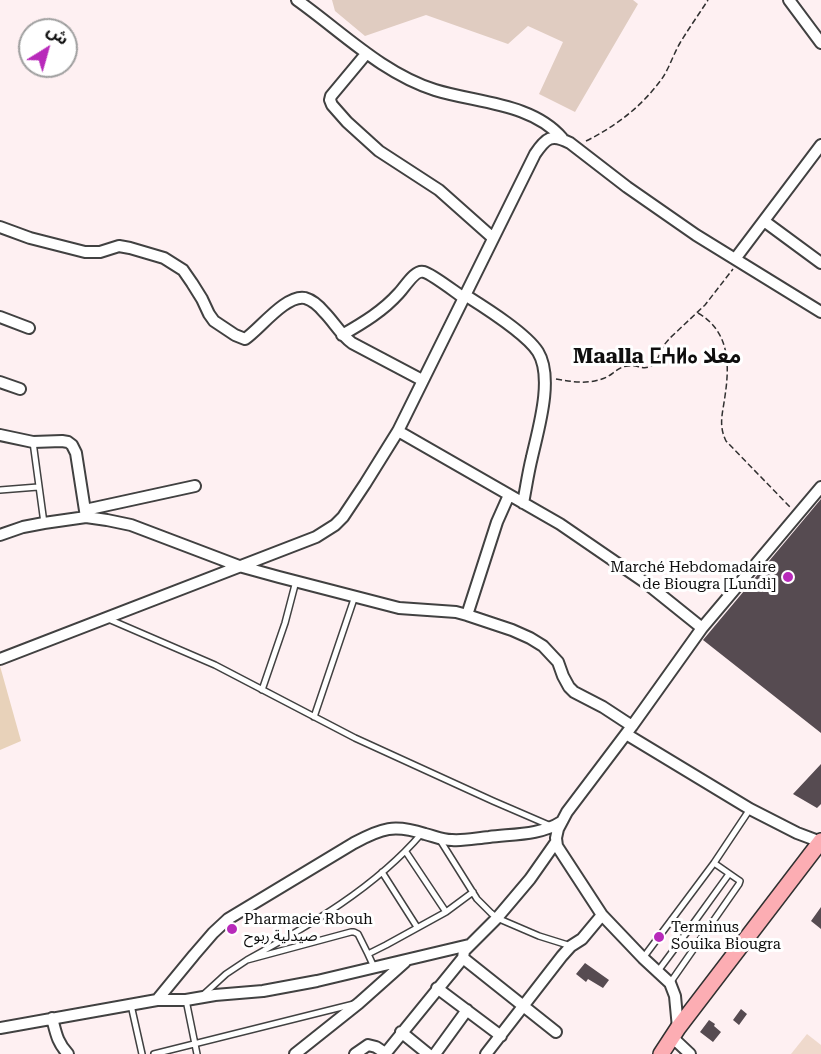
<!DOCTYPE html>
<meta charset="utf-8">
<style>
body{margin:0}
#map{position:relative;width:821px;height:1054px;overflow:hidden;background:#fef0f2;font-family:"Roboto Serif","Noto Sans Arabic",serif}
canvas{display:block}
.north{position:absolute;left:18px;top:18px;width:60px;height:60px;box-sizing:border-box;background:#fff;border:2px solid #9f9f9f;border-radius:50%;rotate:37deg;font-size:16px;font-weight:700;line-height:24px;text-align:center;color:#0e0e0e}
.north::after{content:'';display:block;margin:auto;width:21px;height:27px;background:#b82aba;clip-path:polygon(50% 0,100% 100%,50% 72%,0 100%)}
</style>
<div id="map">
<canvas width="821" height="1054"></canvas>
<div class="north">ش</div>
</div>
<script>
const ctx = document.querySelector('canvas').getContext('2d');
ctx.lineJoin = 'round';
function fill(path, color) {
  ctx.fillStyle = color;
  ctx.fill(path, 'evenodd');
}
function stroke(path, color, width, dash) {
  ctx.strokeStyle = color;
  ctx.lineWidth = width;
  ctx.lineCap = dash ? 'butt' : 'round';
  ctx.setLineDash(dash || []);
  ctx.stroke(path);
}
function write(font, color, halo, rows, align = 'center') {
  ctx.font = font + ' "Roboto Serif","Noto Sans Arabic","Noto Sans Tifinagh",serif';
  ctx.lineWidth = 6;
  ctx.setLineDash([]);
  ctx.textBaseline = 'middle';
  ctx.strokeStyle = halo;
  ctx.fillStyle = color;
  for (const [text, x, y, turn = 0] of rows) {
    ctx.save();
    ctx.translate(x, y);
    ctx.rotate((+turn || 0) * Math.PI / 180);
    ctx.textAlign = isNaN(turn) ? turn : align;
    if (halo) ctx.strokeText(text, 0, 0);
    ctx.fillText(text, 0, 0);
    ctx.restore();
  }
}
const green = new Path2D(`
 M0 666 21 741 0 750Z`);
const cemetery = new Path2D(`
 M332 0H633L638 4 575 112 539 94 563 42 528 26 508 44 426 15 365 36 335 11Z`);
const pitch = new Path2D(`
 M807 1034 821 1045V1054H791Z`);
const building = new Path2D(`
 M821 499V733L703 640Z
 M821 764V804L817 808 793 794Z
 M821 907V929L811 921Z
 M585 963 609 980 603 988 588 979 586 982 576 974Z
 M741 1009 747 1014 739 1025 733 1020Z
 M709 1020 715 1024 714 1026 721 1032 713 1042 700 1032Z`);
const path = new Path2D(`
 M586 141C616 126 640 108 661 80 669 69 673 55 680 43 689 28 699 14 708 0
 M698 313C729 331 730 363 725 396 723 412 718 425 726 441L790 507
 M556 379C574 382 589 385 607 377 614 373 620 366 628 366 639 364 643 372 655 364L664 345 670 338 705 305 733 269`);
const lane = new Path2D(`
 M33 442 44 523
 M0 490 38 487
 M106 618 215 665 355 738 493 801 551 826
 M262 690 285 623 296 581
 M314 717 355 596
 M440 840 477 899 491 913 497 918 539 936 571 946
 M406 852 446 912
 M382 872 417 927
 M643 958 714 863 750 809
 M247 960C310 925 375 888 422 833
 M374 967 368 954 386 945 446 912 473 892
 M658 971 690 928 729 874
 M670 983 739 884 740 881 737 879 714 863
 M203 995 226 974 247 960 351 932H354L358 934 368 954
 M186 1000 197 1054
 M131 1005 142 1054
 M154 1054 354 1004`);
const street = new Path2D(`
 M297 0C342 32 382 73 435 90 477 103 532 103 562 138
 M789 0 821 43
 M366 54 331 96 330 100 332 105 347 122 379 151 439 190 493 238
 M764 221 821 263
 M0 227 30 238 85 252H100L119 246 130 248 164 258 183 270 192 283 202 299 209 314 214 321 235 335 245 339C259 330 286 294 305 298 312 300 319 306 324 312 334 322 340 334 352 343L422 380
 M735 259 821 145
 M465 295C484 307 526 333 538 352 554 378 538 430 532 457 528 473 526 488 523 503
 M0 317 29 328
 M342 335C363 323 383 311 399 293 405 287 415 269 424 272 432 274 455 292 464 298
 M0 382 20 389
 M398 431 560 524 646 583 702 628
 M0 435 33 442 62 441 68 442 72 445 76 453 86 517
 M85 510 195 486
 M0 535 23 527 44 523 86 517 107 520 131 525 239 566 279 577 399 608 456 612 467 615 512 630 530 638 543 646 558 662 563 676 569 687 574 692 603 707 632 726
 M467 615 497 522 509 495
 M0 659 316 537 335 525 343 517 365 484 398 431 535 154C546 138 551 133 570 143L627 187 696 235 821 312
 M626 734 750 809 797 833 821 842
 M463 958 556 1032
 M437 988 501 1036
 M157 1000 194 955 213 933 228 919 354 843C382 828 394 824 425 834 434 836 442 840 452 840 464 841 477 838 489 837 512 834 541 835 561 822
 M52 1018C56 1033 57 1042 68 1054
 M0 1028 157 1000H186L215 995 263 991 317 981 469 945
 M678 1028 675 996 670 983 643 958 602 915 557 846 556 838 558 829 567 812 632 726 702 628 821 487
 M401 1032 428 1054
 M672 1037 690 1054
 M295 1054 359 1003 405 962
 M355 1054 368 1045 376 1047 385 1053
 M385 1054 463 958 464 951 497 918 530 879 556 842
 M435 1054 467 1010
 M486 1054 562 956 571 946 582 939 602 915`);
const secondary = new Path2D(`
 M661 1054 678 1028 821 841`);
const markers = [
 [788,577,6,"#b82aba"],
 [232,929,6,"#b82aba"],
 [659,937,6,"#b82aba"]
];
const poiNames = [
 ["Marché Hebdomadaire",776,568,"right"],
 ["de Biougra [Lundi]",776,585,"right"],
 ["Pharmacie Rbouh",244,920],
 ["صيدلية ربوح",244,937],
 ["Terminus",671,928],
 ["Souika Biougra",671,945]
];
const districtNames = [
 ["Maalla ⵎⵄⵍⴰ معلا",657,357]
];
fill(green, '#e8d2ba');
fill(cemetery, '#e0ccc1');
fill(pitch, '#efd9cc');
fill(building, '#564b51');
stroke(lane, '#414141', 8);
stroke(street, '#414141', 14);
stroke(secondary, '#303030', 18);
stroke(path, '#303030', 1.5, [6, 3]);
stroke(lane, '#fff', 5);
stroke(street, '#fff', 10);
stroke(secondary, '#fcadb3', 15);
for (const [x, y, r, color] of markers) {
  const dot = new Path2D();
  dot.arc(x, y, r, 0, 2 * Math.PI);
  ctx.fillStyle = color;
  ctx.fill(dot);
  stroke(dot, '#fff', 2);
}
write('15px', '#0e0e0e', '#fff', poiNames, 'left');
write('bold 21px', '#0e0e0e', '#fff', districtNames);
</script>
